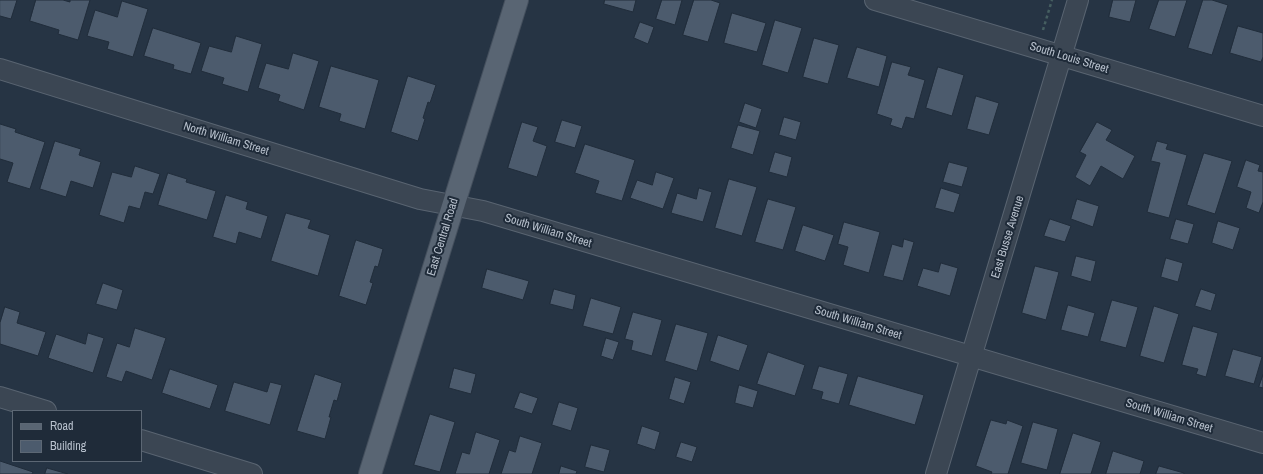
<!DOCTYPE html>
<style>
body{margin:0}
#map{position:relative;width:1263px;height:474px;overflow:hidden;background:#263444;font-family:"Archivo Narrow",sans-serif}
canvas{display:block}
.legend{position:absolute;left:12px;top:410px;width:130px;height:52px;box-sizing:border-box;background:#1f2b39;border:1px solid #5c6774;margin:0;padding:5px 7px;list-style:none;font-size:12px;color:#b8c1cd}
.legend li{display:flex;align-items:center;gap:8px;height:20px}
.legend b{width:20px;border:1px solid #5c6774}
</style>
<div id="map">
<canvas width="1263" height="474"></canvas>
<ul class="legend">
<li><b style="height:5px;background:#596573"></b>Road</li>
<li><b style="height:11px;background:#4c5b6d"></b>Building</li>
</ul>
</div>
<script>
const ctx = document.querySelector('canvas').getContext('2d');
ctx.lineJoin = 'round';
function fill(path, color) {
  ctx.fillStyle = color;
  ctx.fill(path, 'evenodd');
}
function stroke(path, color, width, dash) {
  ctx.strokeStyle = color;
  ctx.lineWidth = width;
  ctx.lineCap = dash ? 'butt' : 'round';
  ctx.setLineDash(dash || []);
  ctx.stroke(path);
}
function write(font, color, halo, rows, align = 'center') {
  ctx.font = font + ' "Archivo Narrow",sans-serif';
  ctx.lineWidth = 4;
  ctx.setLineDash([]);
  ctx.textBaseline = 'middle';
  ctx.strokeStyle = halo;
  ctx.fillStyle = color;
  for (const [text, x, y, turn = 0] of rows) {
    ctx.save();
    ctx.translate(x, y);
    ctx.rotate((+turn || 0) * Math.PI / 180);
    ctx.textAlign = isNaN(turn) ? turn : align;
    if (halo) ctx.strokeText(text, 0, 0);
    ctx.fillText(text, 0, 0);
    ctx.restore();
  }
}
const building = new Path2D(`
 M0 0H17L11 19 0 16Z
 M36 0H63L70 2V0H90L78 40 58 34 59 30 30 21Z
 M605 0H636L633 12 604 4Z
 M662 0H682L675 25 656 19Z
 M694 0H711L720 3 708 42 683 35Z
 M1113 0H1136L1130 22 1109 17Z
 M1159 0H1187L1175 37 1149 29Z
 M1203 0H1212L1228 5 1212 55 1188 48Z
 M122 1 148 9 133 57 107 49 109 42 87 36 95 10 117 17Z
 M732 13 766 23 757 52 724 43Z
 M775 20 802 28 788 73 762 65Z
 M640 22 654 27 648 44 634 38Z
 M1238 26 1263 33V57L1261 62 1230 53Z
 M153 28 201 43 191 74 173 69 174 65 144 56Z
 M236 36 262 44 248 92 222 84 224 78 201 71 209 46 231 52Z
 M814 38 839 45 828 84 803 77Z
 M857 47 887 56 879 87 847 78Z
 M293 53 319 61 304 110 278 101 280 95 258 88 266 63 288 69Z
 M892 62 911 67 908 75 925 80 914 119 906 117 902 129 890 125 892 119 877 114Z
 M331 66 379 80 365 129 339 121 341 114 319 107Z
 M938 67 964 75 952 116 926 108Z
 M408 76 436 85 430 103 428 102 423 118 425 119 418 141 391 132Z
 M976 96 999 103 989 135 967 129Z
 M745 103 762 109 756 128 739 122Z
 M784 117 801 122 796 140 779 135Z
 M562 120 582 126 575 148 555 142Z
 M522 122 538 127 533 141 547 146 537 177 508 168Z
 M1097 122 1112 130 1106 140 1135 156 1123 179 1101 166 1090 186 1075 177 1086 155 1080 152Z
 M0 124 16 129 15 132 45 142 30 189 7 182 13 163 0 159Z
 M738 125 760 131 753 155 731 148Z
 M55 141 81 149 79 155 101 162 93 188 71 181 66 197 40 189Z
 M1157 141 1168 144 1166 149 1187 155 1169 218 1147 212 1160 163 1151 161Z
 M585 144 635 160 622 201 595 193 599 181 575 173Z
 M775 152 792 157 787 177 769 172Z
 M1204 153 1232 161 1215 214 1187 205Z
 M1246 160 1260 165 1258 171 1263 172V202L1259 213 1246 208 1251 192 1237 187Z
 M949 162 968 167 962 187 943 182Z
 M135 166 160 174 153 194 145 192 140 209 129 206 124 223 99 215 112 172 131 177Z
 M656 172 674 178 663 209 630 198 637 180 652 185Z
 M168 173 187 179 186 182 216 191 207 220 158 205Z
 M729 179 757 187 742 236 715 228Z
 M699 188 712 192 703 222 671 213 677 193 696 199Z
 M941 188 960 194 954 213 935 208Z
 M226 195 248 202 246 209 268 216 261 239 239 232 236 244 213 237Z
 M768 199 796 207 783 250 755 242Z
 M1077 199 1099 206 1093 227 1071 219Z
 M286 213 311 220 308 228 330 235 318 276 271 261Z
 M1050 219 1071 226 1065 242 1044 236Z
 M1176 219 1194 224 1188 244 1170 239Z
 M1218 221 1240 228 1233 250 1212 243Z
 M844 222 880 232 869 273 843 265 848 247 838 244Z
 M803 225 834 235 825 261 795 251Z
 M904 239 914 242 903 281 883 276 892 244 902 247Z
 M356 240 383 249 378 267 375 266 370 282 373 283 366 305 339 296Z
 M1076 256 1096 261 1091 282 1071 276Z
 M1166 258 1183 263 1178 282 1161 277Z
 M941 263 958 268 950 296 917 286 923 268 938 272Z
 M1035 266 1059 272 1046 320 1022 313Z
 M487 269 529 281 523 300 482 288Z
 M103 283 123 290 117 310 96 304Z
 M554 289 576 295 573 310 550 304Z
 M1201 289 1216 294 1211 311 1195 306Z
 M591 298 621 307 613 334 583 326Z
 M1112 300 1138 307 1126 348 1100 341Z
 M1068 305 1095 313 1088 337 1061 330Z
 M1154 306 1179 314 1164 363 1140 356Z
 M5 307 20 312 17 323 46 332 38 356 0 344V323Z
 M633 312 662 320 652 356 631 350 633 341 625 339Z
 M676 324 708 333 697 371 665 361Z
 M1193 326 1218 333 1206 377 1196 374 1198 369 1182 365Z
 M135 328 166 338 152 380 126 371 122 382 106 377 117 343 129 347Z
 M88 333 104 338 93 373 48 358 56 334 85 344Z
 M718 335 748 345 739 371 710 361Z
 M606 338 619 342 613 360 601 356Z
 M1233 349 1262 357 1254 384 1225 376Z
 M768 352 805 365 795 396 757 384Z
 M819 366 848 374 839 404 821 399 823 392 812 389Z
 M454 368 476 374 471 394 449 388Z
 M170 369 218 385 210 409 162 393Z
 M315 374 342 383 337 401 334 400 329 417H331L325 439 297 431Z
 M1263 375V388L1259 387Z
 M858 376 924 395 915 425 849 405Z
 M675 377 691 382 684 404 669 399Z
 M234 382 267 392 270 382 282 385 270 425 225 411Z
 M739 385 758 391 753 408 735 403Z
 M520 392 538 398 532 414 514 408Z
 M559 402 578 408 571 431 552 425Z
 M430 414 455 422 440 472 414 465Z
 M991 420 1006 424 1007 420 1023 426 1008 474H991L992 472 976 466Z
 M1033 422 1058 429 1047 470 1021 463Z
 M642 426 660 432 655 450 637 444Z
 M476 432 500 440 489 474H455L462 452 469 454Z
 M1073 433 1101 442 1091 474H1060Z
 M520 436 542 443 532 474H501L509 450 515 452Z
 M681 442 697 447 692 462 676 457Z
 M591 445 610 450 604 472 585 467Z
 M1113 451 1144 461 1140 474H1106Z
 M0 461 33 472 32 474H0Z
 M561 466 577 471 576 474H559Z
 M1159 466 1184 473V474H1156Z
 M47 468 68 474H45Z`);
const path = new Path2D(`
 M1043 30 1052 0`);
const minor = new Path2D(`
 M875 0 1263 116
 M0 69 420 199 483 211 1263 443
 M0 397 46 411
 M141 440 252 474
 M936 474 1078 0`);
const major = new Path2D(`
 M370 474 517 0`);
const streetNames = [
 ["South Louis Street",1069,58,17],
 ["North William Street",226,139,17],
 ["South William Street",548,231,17],
 ["East Central Road",443,237,-73],
 ["East Busse Avenue",1008,237,-73],
 ["South William Street",858,323,17],
 ["South William Street",1169,416,17]
];
fill(building, '#4c5b6d');
stroke(building, '#212d3b', 1);
stroke(minor, '#596471', 22);
stroke(major, '#444f5d', 24);
stroke(path, '#465f61', 2.5, [3, 3]);
stroke(minor, '#3b4653', 20);
stroke(major, '#596573', 22);
write('12px', '#b8c1cd', '#1f2b39', streetNames);
</script>
